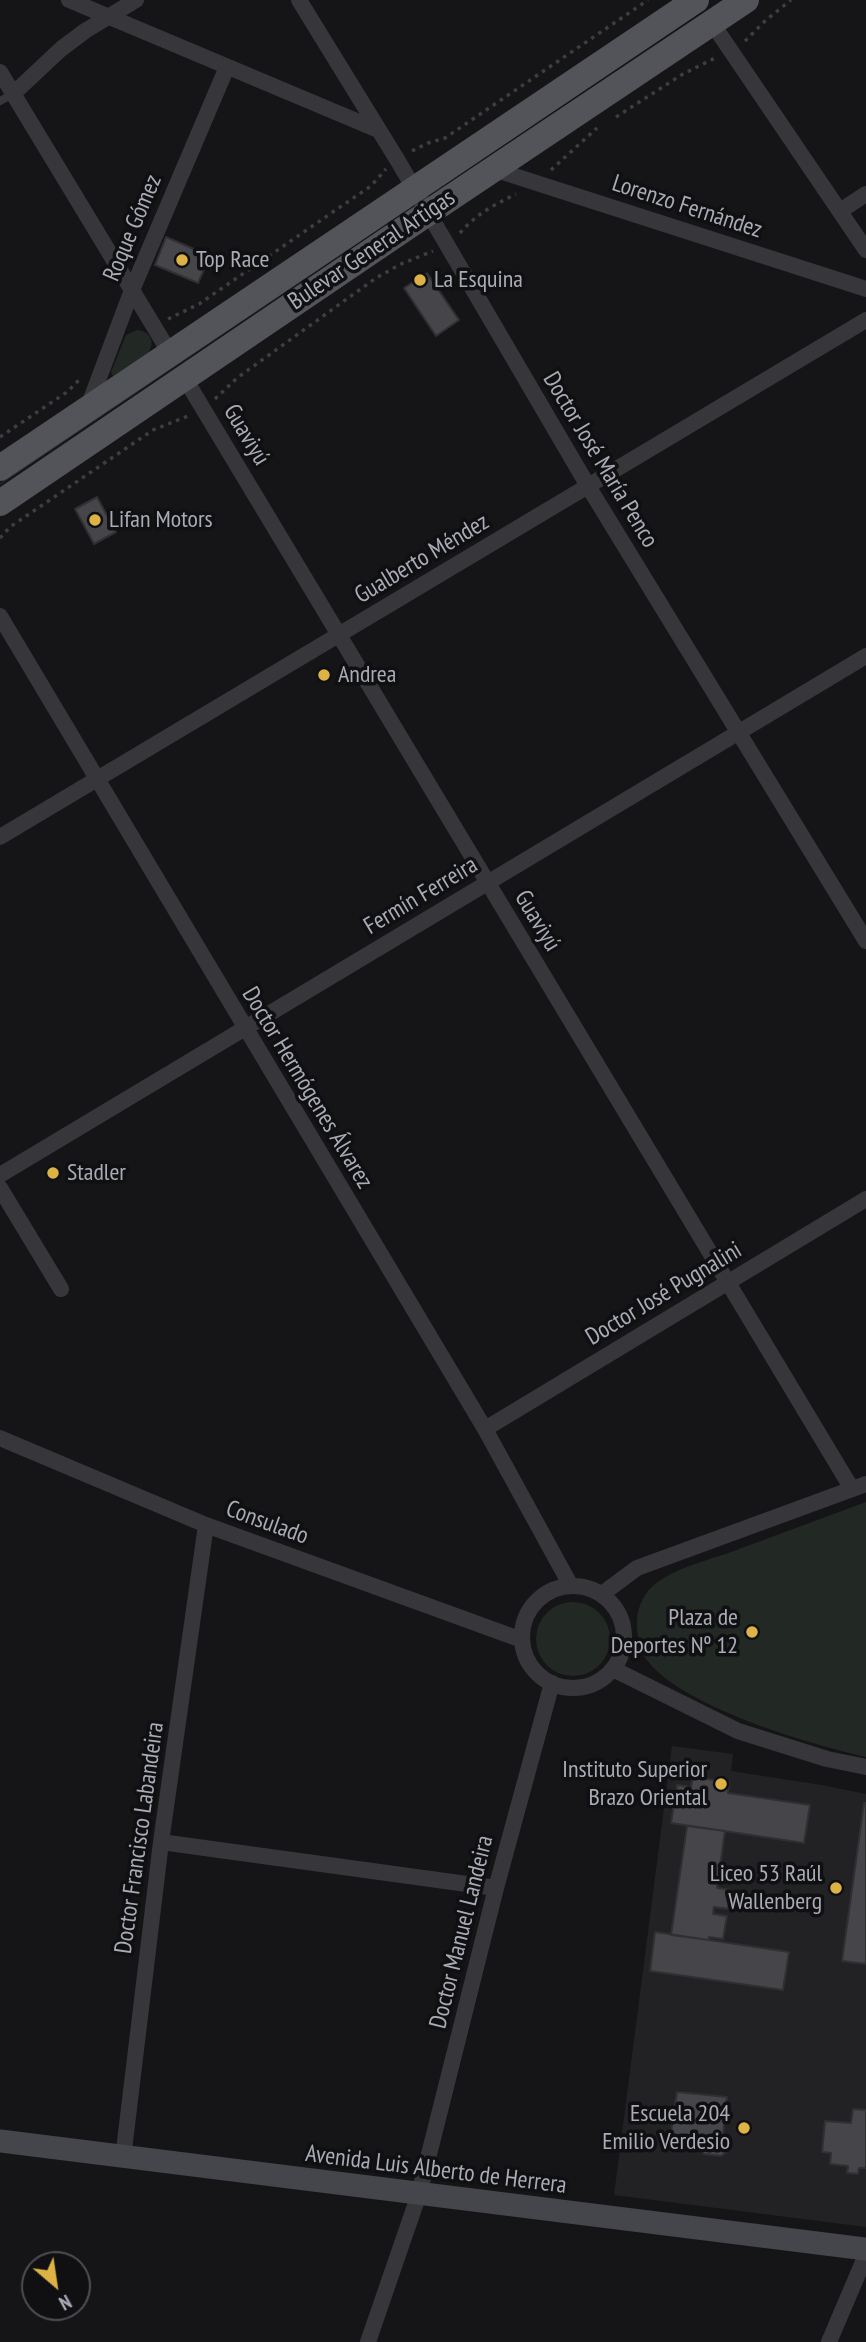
<!DOCTYPE html>
<meta charset="utf-8">
<style>
body{margin:0}
#map{position:relative;width:866px;height:2342px;overflow:hidden;background:#151517;font-family:"PT Sans Narrow",sans-serif}
canvas{display:block}
.north{position:absolute;left:21px;top:2251px;width:70px;height:70px;box-sizing:border-box;background:#101012;border:2px solid #4d4e54;border-radius:50%;rotate:151deg;font-size:19px;font-weight:700;line-height:28px;text-align:center;color:#a9acb6}
.north::after{content:'';display:block;margin:auto;width:24px;height:32px;background:#deb346;clip-path:polygon(50% 0,100% 100%,50% 72%,0 100%)}
</style>
<div id="map">
<canvas width="866" height="2342"></canvas>
<div class="north">N</div>
</div>
<script>
const ctx = document.querySelector('canvas').getContext('2d');
ctx.lineJoin = 'round';
function fill(path, color) {
  ctx.fillStyle = color;
  ctx.fill(path, 'evenodd');
}
function stroke(path, color, width, dash) {
  ctx.strokeStyle = color;
  ctx.lineWidth = width;
  ctx.lineCap = dash ? 'butt' : 'round';
  ctx.setLineDash(dash || []);
  ctx.stroke(path);
}
function write(font, color, halo, rows, align = 'center') {
  ctx.font = font + ' "PT Sans Narrow",sans-serif';
  ctx.lineWidth = 7;
  ctx.setLineDash([]);
  ctx.textBaseline = 'middle';
  ctx.strokeStyle = halo;
  ctx.fillStyle = color;
  for (const [text, x, y, turn = 0] of rows) {
    ctx.save();
    ctx.translate(x, y);
    ctx.rotate((+turn || 0) * Math.PI / 180);
    ctx.textAlign = isNaN(turn) ? turn : align;
    if (halo) ctx.strokeText(text, 0, 0);
    ctx.fillText(text, 0, 0);
    ctx.restore();
  }
}
const built = new Path2D(`
 M672 1746 733 1754 731 1771 822 1785 866 1794V2227L614 2195Z`);
const green = new Path2D(`
 M410 208 0 485V483Z
 M137 330C150 331 156 342 148 353L113 376 111 372 126 335Z
 M866 1502V1757C810 1744 672 1705 643 1654 639 1646 638 1637 637 1628 636 1612 641 1596 654 1585 674 1568 706 1561 731 1552 776 1535 821 1519 866 1502Z
 M536 1639a37 37 0 1 1 74 0a37 37 0 1 1-74 0Z`);
const building = new Path2D(`
 M166 237 210 256 198 283 155 265Z
 M427 273 459 320 436 336 404 288Z
 M97 497 116 532 94 544 75 509Z
 M693 1777 729 1782 728 1793 810 1805 804 1843 671 1823 677 1785 691 1787Z
 M864 1803H866V1964L842 1961Z
 M687 1826 725 1831 717 1888 731 1890 728 1909 714 1907 713 1914 727 1916 723 1939 709 1937V1940L671 1935Z
 M655 1932 789 1952 783 1990 650 1971Z
 M677 2092 727 2097 723 2135 729 2141 727 2152 721 2156 704 2154 699 2149 669 2145Z
 M853 2109 866 2110V2168H859L858 2174 847 2173 848 2166 830 2164 831 2153 822 2152 825 2121 851 2123Z`);
const path = new Path2D(`
 M745 41 766 20 791 0
 M616 117 683 74 717 57
 M412 151 428 143 445 138 648 0
 M551 170 597 128
 M460 233C476 214 494 205 516 194
 M168 319 199 304 346 203 371 186 386 169
 M215 399 237 378 376 278 401 264 433 251
 M0 437 67 392 79 380
 M0 538 10 527 153 430 188 416`);
const lane = new Path2D(`
 M0 101 13 94`);
const street = new Path2D(`
 M69 0 378 130
 M299 0 398 161 588 486 866 941
 M712 23 866 250
 M0 72 170 353
 M13 94 61 49 85 31 136 0
 M493 169 866 289
 M840 211 866 194
 M184 377 852 1489
 M88 407 132 290 227 67
 M0 616 485 1429 571 1586
 M0 837 866 320
 M0 1175 866 656
 M0 1188 61 1289
 M485 1429 866 1199
 M0 1438 206 1525 522 1640
 M522 1637a51 51 0 1 1 102 0a51 51 0 1 1-102 0Z
 M602 1594 637 1568 866 1484
 M613 1669 738 1731 827 1759 866 1767
 M161 1842 496 1888
 M123 2158 161 1842 206 1525
 M368 2342 419 2194 496 1888 552 1683
 M829 2342 866 2255`);
const secondary = new Path2D(`
 M0 2141 866 2249`);
const primary = new Path2D(`
 M0 468 696 0
 M0 503 407 227 746 0`);
const markers = [
 [182,260,7,"#deb346"],
 [420,280,7,"#deb346"],
 [95,520,7,"#deb346"],
 [324,675,7,"#deb346"],
 [53,1173,7,"#deb346"],
 [752,1632,7,"#deb346"],
 [721,1784,7,"#deb346"],
 [836,1888,7,"#deb346"],
 [744,2128,7,"#deb346"]
];
const streetNames = [
 ["Lorenzo Fernández",687,207,18],
 ["Roque Gómez",133,228,-67],
 ["Bulevar General Artigas",372,250,-34],
 ["Guaviyú",246,435,59],
 ["Doctor José María Penco",600,460,59],
 ["Gualberto Méndez",422,559,-31],
 ["Fermín Ferreira",421,896,-31],
 ["Guaviyú",537,921,59],
 ["Doctor Hermógenes Álvarez",307,1088,59],
 ["Doctor José Pugnalini",664,1294,-31],
 ["Consulado",267,1523,20],
 ["Doctor Francisco Labandeira",140,1838,-82],
 ["Doctor Manuel Landeira",462,1932,-76],
 ["Avenida Luis Alberto de Herrera",436,2170,7]
];
const poiNames = [
 ["Top Race",196,260],
 ["La Esquina",434,280],
 ["Lifan Motors",109,520],
 ["Andrea",338,675],
 ["Stadler",67,1173],
 ["Plaza de",738,1618,"right"],
 ["Deportes Nº 12",738,1646,"right"],
 ["Instituto Superior",707,1770,"right"],
 ["Brazo Oriental",707,1798,"right"],
 ["Liceo 53 Raúl",822,1874,"right"],
 ["Wallenberg",822,1902,"right"],
 ["Escuela 204",730,2114,"right"],
 ["Emilio Verdesio",730,2142,"right"]
];
fill(built, '#222124');
fill(green, '#222823');
fill(building, '#45454a');
stroke(building, '#303033', 2);
stroke(path, '#3d3e42', 3.5, [3.5, 5]);
stroke(lane, '#37373b', 8);
stroke(street, '#37373b', 16);
stroke(secondary, '#45464b', 23);
stroke(primary, '#53545a', 26);
for (const [x, y, r, color] of markers) {
  const dot = new Path2D();
  dot.arc(x, y, r, 0, 2 * Math.PI);
  ctx.fillStyle = color;
  ctx.fill(dot);
  stroke(dot, '#101012', 2.5);
}
write('24px', '#a9acb6', '#101012', streetNames);
write('24px', '#a9acb6', '#101012', poiNames, 'left');
</script>
